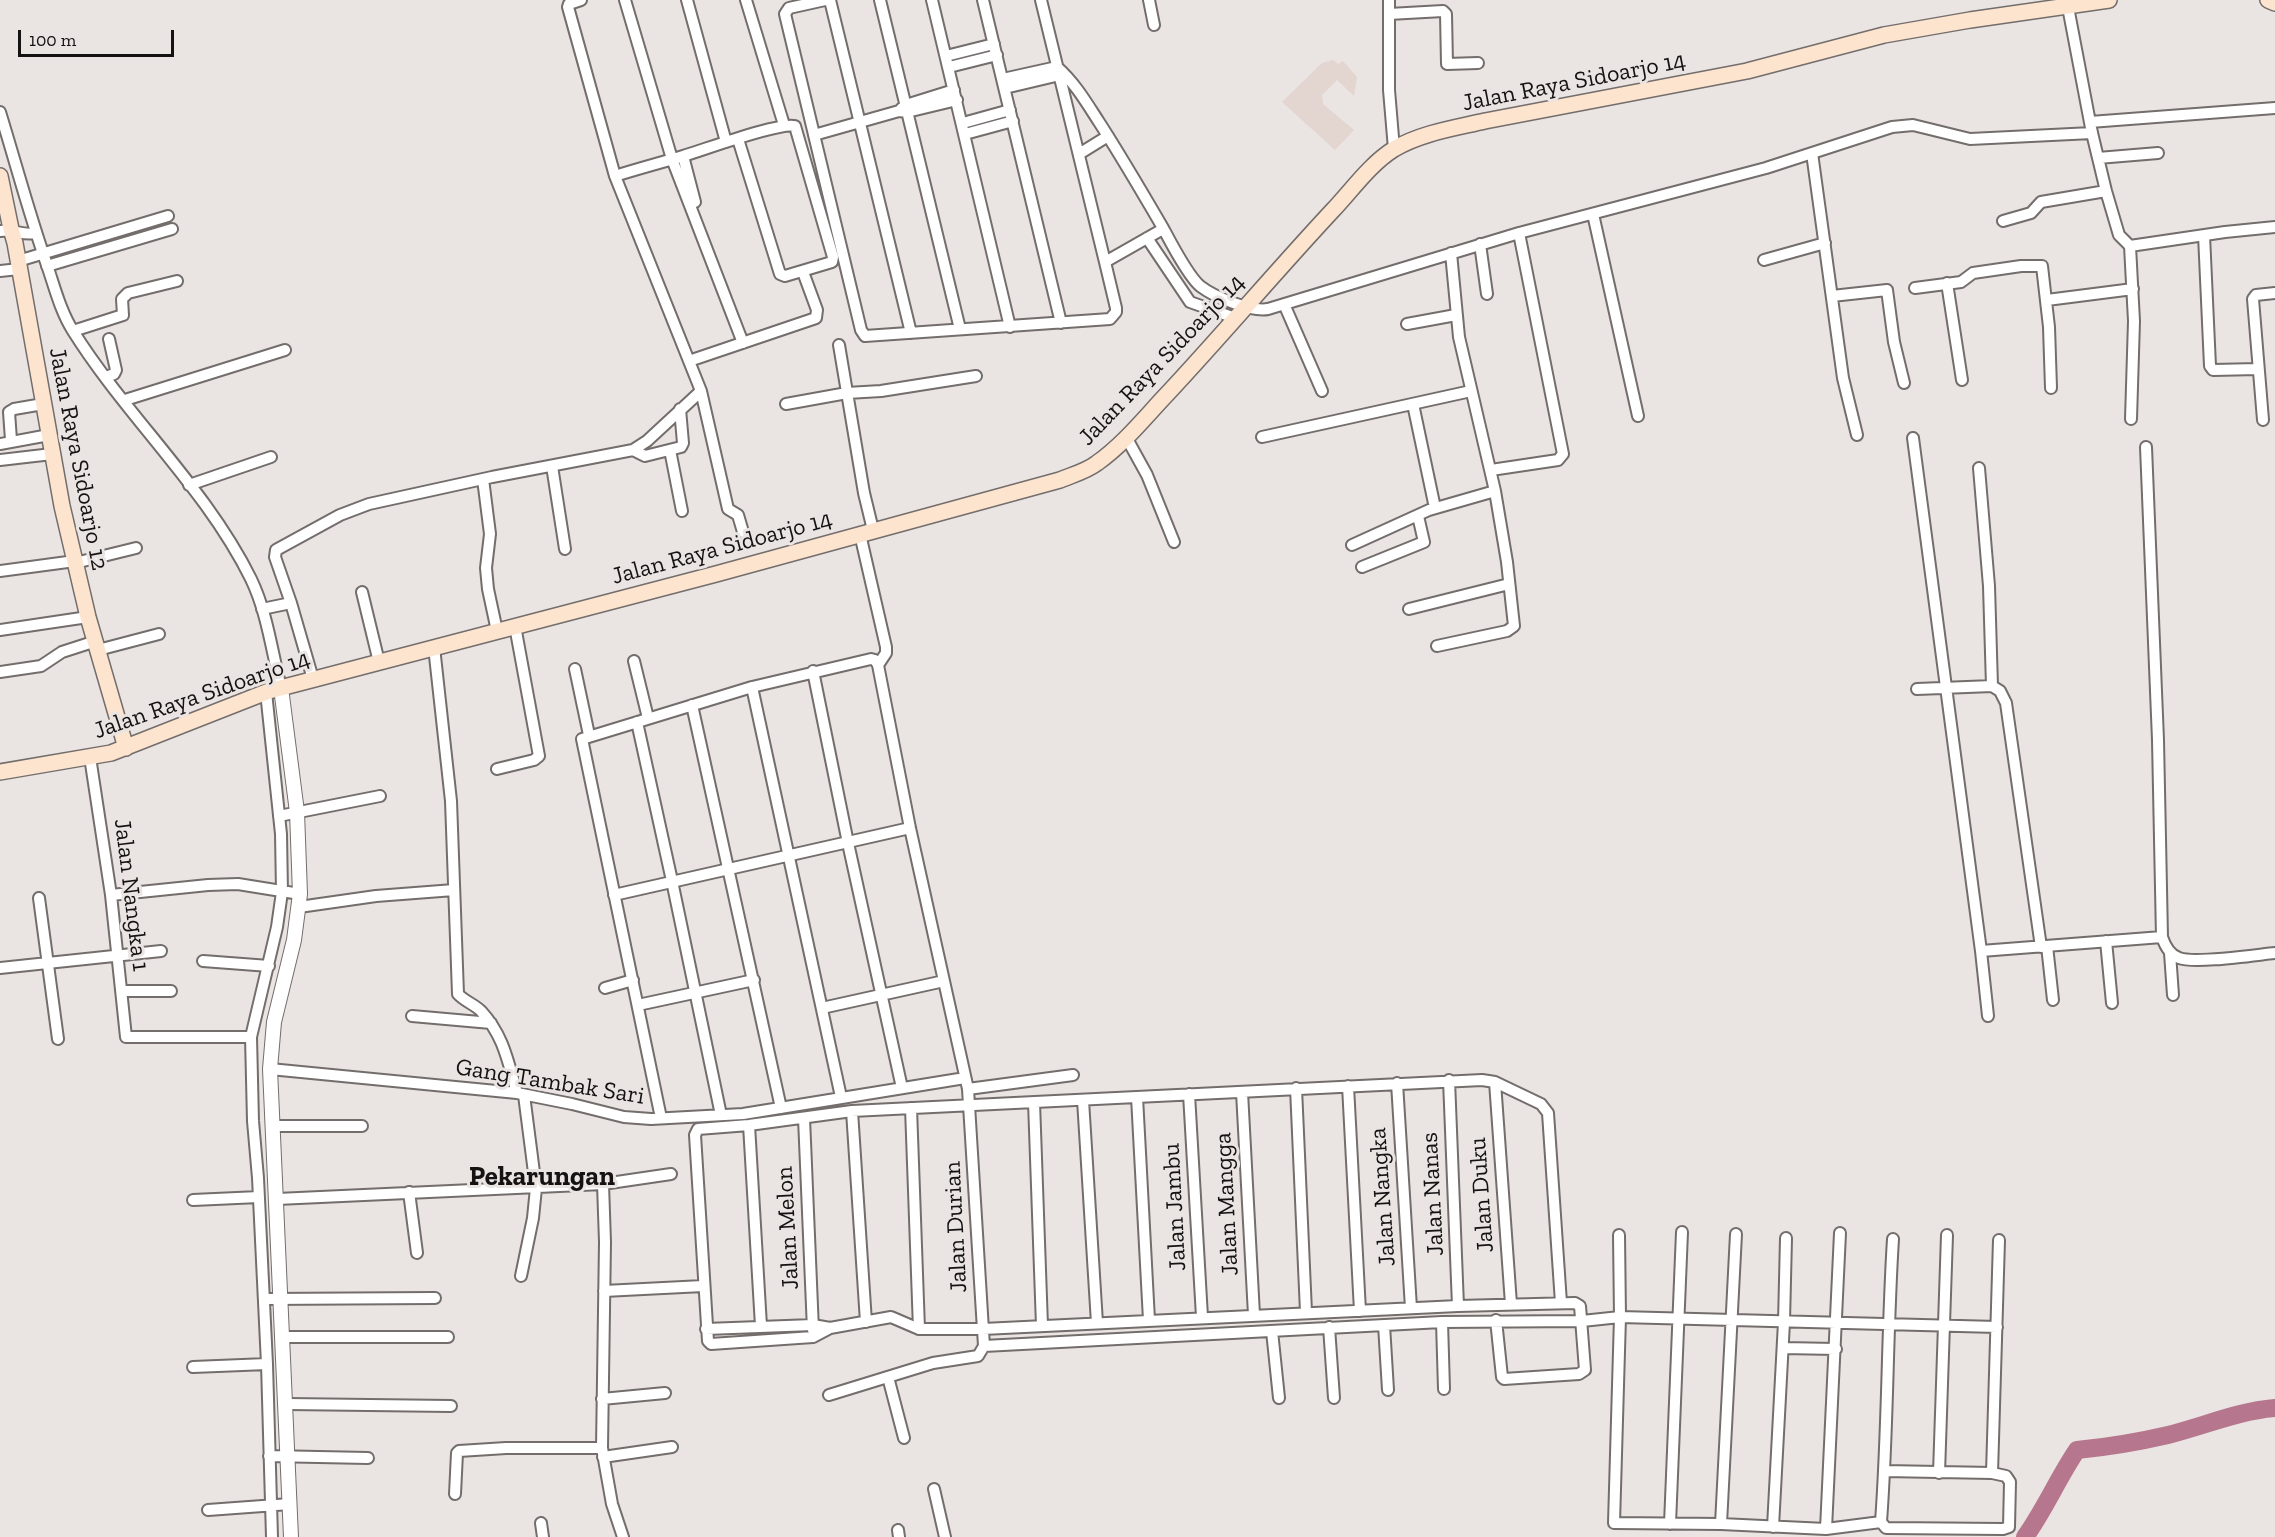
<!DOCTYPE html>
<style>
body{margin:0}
#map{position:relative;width:2275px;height:1537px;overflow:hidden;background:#eae4e2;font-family:"Zilla Slab",serif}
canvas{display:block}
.scale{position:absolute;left:18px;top:30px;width:156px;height:27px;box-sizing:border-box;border:3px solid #141212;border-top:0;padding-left:8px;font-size:18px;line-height:21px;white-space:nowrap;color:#141212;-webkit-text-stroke:4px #eae4e2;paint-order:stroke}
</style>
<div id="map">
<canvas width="2275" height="1537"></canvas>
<div class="scale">100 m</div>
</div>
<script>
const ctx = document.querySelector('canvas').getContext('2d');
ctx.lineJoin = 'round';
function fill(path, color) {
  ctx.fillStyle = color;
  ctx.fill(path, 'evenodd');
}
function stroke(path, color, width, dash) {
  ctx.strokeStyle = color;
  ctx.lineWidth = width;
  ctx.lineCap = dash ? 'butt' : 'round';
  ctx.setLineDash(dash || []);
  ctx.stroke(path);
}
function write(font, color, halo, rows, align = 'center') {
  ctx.font = font + ' "Zilla Slab",serif';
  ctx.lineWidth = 6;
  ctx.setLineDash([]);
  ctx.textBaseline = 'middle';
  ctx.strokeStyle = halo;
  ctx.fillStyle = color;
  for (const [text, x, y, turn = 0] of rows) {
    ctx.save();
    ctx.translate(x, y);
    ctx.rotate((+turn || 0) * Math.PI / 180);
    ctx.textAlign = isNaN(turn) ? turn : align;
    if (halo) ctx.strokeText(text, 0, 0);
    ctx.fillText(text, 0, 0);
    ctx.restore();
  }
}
const built = new Path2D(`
 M1333 60 1338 64 1343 61 1357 77 1354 96 1337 80 1322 95 1323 104 1354 130 1335 150 1282 102 1322 63Z`);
const river = new Path2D(`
 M2025 1537C2045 1509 2058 1478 2077 1450 2108 1447 2138 1442 2168 1435 2204 1426 2238 1411 2275 1408`);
const minor = new Path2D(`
 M625 0 672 159 743 343
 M687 0 726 142
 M746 0 784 125
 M825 0 789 8 785 14 861 330 865 336 1110 319 1116 312V308L1105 262 1163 229
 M830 0 911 333
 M880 0 960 329
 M932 0 1010 327
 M983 0 1061 323
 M1041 0 1105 262
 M1149 0 1154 25
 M1389 0V90L1394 149
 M2068 7 2092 133 2106 191 2119 235 2130 246 2225 232 2275 227
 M1389 14 1443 11 1446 14 1447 64 1478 63
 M946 56 994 44
 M949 67 997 55
 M1003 79 1057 67C1075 83 1086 102 1099 122 1121 156 1142 192 1163 228 1171 243 1188 276 1200 286 1214 297 1251 312 1268 309L1519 233 1766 168 1892 127 1913 125 1970 139 2092 133
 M1005 88 1064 74
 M901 109 906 105 954 90
 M0 112C16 164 30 217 48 268 55 289 61 312 73 331 127 417 206 488 251 579 267 612 272 652 281 688
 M2090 122 2275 108
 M963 123 1010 110
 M965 134 1013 121
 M814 135 899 111 907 112 957 100
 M1812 153 1843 378 1857 435
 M1079 154 1108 136
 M683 156 695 202
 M2098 158 2158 153
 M615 176C637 169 660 163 683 156 704 150 778 122 795 126L833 257 832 262 785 276 780 274 738 139
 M1593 214 1638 416
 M2003 221 2031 213 2041 202 2106 191
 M0 231C12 229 25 236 35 233
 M2204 235 2210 366 2213 370 2258 369
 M1147 238 1190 302 1235 318
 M1480 244 1487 294
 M2130 246 2134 321 2131 419
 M1764 260 1825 243
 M18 261 168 216
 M47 266 172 229
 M0 271 19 269
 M1947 283 1962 380
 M1915 288 1961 282 1973 273 2021 266H2042L2049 327 2051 388
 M1832 296 1887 290 1894 342 1904 383
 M2047 300 2133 289
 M1284 304 1322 391
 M1407 324 1456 315
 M73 331 123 315 122 299 128 293 177 281
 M839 345 864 493 873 530
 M689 361 816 318 817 310 803 272
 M106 377 114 374 116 370 109 339
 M701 391 728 509 738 515 743 532
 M125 400 285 350
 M786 404 847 393 881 391 976 376
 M1413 404 1435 508
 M2263 420 2253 299 2256 295 2275 293
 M1126 437 1147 475 1174 542
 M1262 437 1471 391
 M1913 438 1981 951 2162 937C2165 946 2170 955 2179 958 2195 964 2255 955 2275 953
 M11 440 9 412 14 409 43 404
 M0 444 49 435
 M2146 447 2158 740 2162 937
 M633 450 645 456 681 447 683 443 680 409
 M670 450 682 511
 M0 460 52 454
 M552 466 565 549
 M1979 468 1989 586 1992 686
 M1491 470 1558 460 1563 454 1519 233
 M483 479 490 534 486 568 488 589 497 631
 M189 485 271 457
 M1352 545 1429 510 1495 491
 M75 563 136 548
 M1362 567 1424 542 1418 516
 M0 571 75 561
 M362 592 379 662
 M291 603 313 679
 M262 609 291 603 275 557 276 550 340 515 369 504 492 477 633 450 647 441 701 391 615 176 568 7 569 4 581 0
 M1409 609 1509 584
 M0 630 88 617
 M1437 646 1507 631 1514 626 1507 562 1495 491 1459 337 1451 253
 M434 647 451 801 458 994C464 1001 474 1004 481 1011 504 1036 508 1062 517 1093
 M98 650 159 634
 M634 661 648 718
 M575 669 589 735
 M813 671 848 843 902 1088
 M0 672 41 666 62 652 96 641
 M752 687 841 1097
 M1917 689 1992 686 2000 691 2006 703 2041 947
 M266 692 281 834 282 892 277 927 251 1037 253 1121 258 1178 267 1364 272 1537
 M692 705 781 1108
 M637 722 672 881 721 1115
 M90 757 111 895 126 1037H251
 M497 769 534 760 539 756 515 626
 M279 816 380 796
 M111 895 208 885 238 884 300 894
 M614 895 910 828
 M39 898 58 1039
 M299 907 376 896 454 890
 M2106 941 2112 1003
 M2047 946 2053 1000
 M1981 951 1988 1016
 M2170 953 2173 995
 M203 961 269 966
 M0 968 161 951
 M605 988 633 980
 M122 991H171
 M638 1005 754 980
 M822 1008 944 981
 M412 1016 491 1023
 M270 1069 517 1093 572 1104 624 1117 651 1119 743 1114 965 1078
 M1449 1080 1458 1306
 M1495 1082 1511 1304
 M1397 1083 1411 1308
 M1348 1086 1360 1311
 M1296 1088 1306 1312
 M968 1089 1073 1075
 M1242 1092 1254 1315
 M1189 1094 1202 1317
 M1137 1097 1149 1320
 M1083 1100 1097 1323
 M1034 1102 1042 1326
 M911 1108 919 1329
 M852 1111 866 1322
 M661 1118 582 739 752 687 871 659 875 660 878 665
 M804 1118 813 1330
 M749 1125 761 1326
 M272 1126H362
 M603 1184 605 1242 602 1448 612 1504 623 1537
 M409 1192 417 1253
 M277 1199 603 1184 671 1174
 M193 1200 259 1197
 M1619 1235 1620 1317 1614 1523 1721 1524 1826 1529 1881 1522 1886 1528 2003 1529 2009 1527 2010 1482 2006 1476 1992 1473 1885 1471
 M521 1276 533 1218 536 1188 524 1095
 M604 1291 703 1286
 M264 1299 435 1298
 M1442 1322 1444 1389
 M1384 1325 1388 1390
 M1329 1327 1334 1398
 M830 1328 813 1337 711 1344 708 1341 695 1135 698 1129 749 1125 852 1111 1482 1080 1495 1082 1541 1104 1548 1113 1561 1303
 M706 1329 813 1325 830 1328 891 1317 919 1329H983L1458 1306 1575 1303 1580 1306 1585 1370 1579 1374 1504 1379 1502 1377 1496 1320
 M1272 1331 1279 1398
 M284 1337H448
 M984 1346 1442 1322 1582 1321 1620 1317 1997 1327
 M1783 1348 1836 1349
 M193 1367 267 1364
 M888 1377 904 1438
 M829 1395 933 1363 978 1356 984 1346 968 1089 910 828 878 665 886 653V647L860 534
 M602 1399 665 1393
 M287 1404 451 1406
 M269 1456 368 1458
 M603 1457 672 1447
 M1939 1473 1947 1235
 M1992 1473 1999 1240
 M934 1489 945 1537
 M455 1494 457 1453 459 1451 506 1448H602
 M208 1510 290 1504
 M1881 1522C1888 1428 1887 1333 1893 1239
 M541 1523 543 1537
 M1670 1524 1682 1232
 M1721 1524 1736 1234
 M1773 1527 1784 1322 1786 1238
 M1826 1529 1840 1233
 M898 1530 899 1537`);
const tertiary = new Path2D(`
 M281 688 297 812 300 894 294 940 274 1022 270 1069 291 1537`);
const secondary = new Path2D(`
 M2268 0 2275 3
 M0 176 11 229 15 243 62 506 88 617 126 748
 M0 772 111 753 269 691 716 574 1060 480C1072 475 1087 471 1097 463 1124 444 1146 416 1168 393 1224 333 1277 270 1333 210 1352 190 1370 164 1394 149 1421 133 1455 128 1485 121L1747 71 1884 35 1970 20 2109 0`);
const streetNames = [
 ["Jalan Raya Sidoarjo 14",1574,82,-11],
 ["Jalan Raya Sidoarjo 14",1162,360,-46],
 ["Jalan Raya Sidoarjo 12",78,459,79],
 ["Jalan Raya Sidoarjo 14",722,548,-15],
 ["Jalan Raya Sidoarjo 14",202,695,-19],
 ["Jalan Nangka 1",131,895,83],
 ["Gang Tambak Sari",550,1082,9],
 ["Jalan Nanas",1433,1194,-93],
 ["Jalan Duku",1482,1195,-94],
 ["Jalan Nangka",1383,1197,-94],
 ["Jalan Mangga",1227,1204,-93],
 ["Jalan Jambu",1175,1207,-93],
 ["Jalan Durian",956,1227,-93],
 ["Jalan Melon",788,1228,-93]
];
const quarterNames = [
 ["Pekarungan",542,1177]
];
fill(built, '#e3d5d0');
stroke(river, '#b6768d', 18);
stroke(minor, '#736d6c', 14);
stroke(tertiary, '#736d6c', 16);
stroke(secondary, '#736d6c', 18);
stroke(minor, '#fff', 10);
stroke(tertiary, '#fff', 14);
stroke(secondary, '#fce4ce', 15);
write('24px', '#141212', '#eae4e2', streetNames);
write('bold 27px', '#141212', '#eae4e2', quarterNames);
</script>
